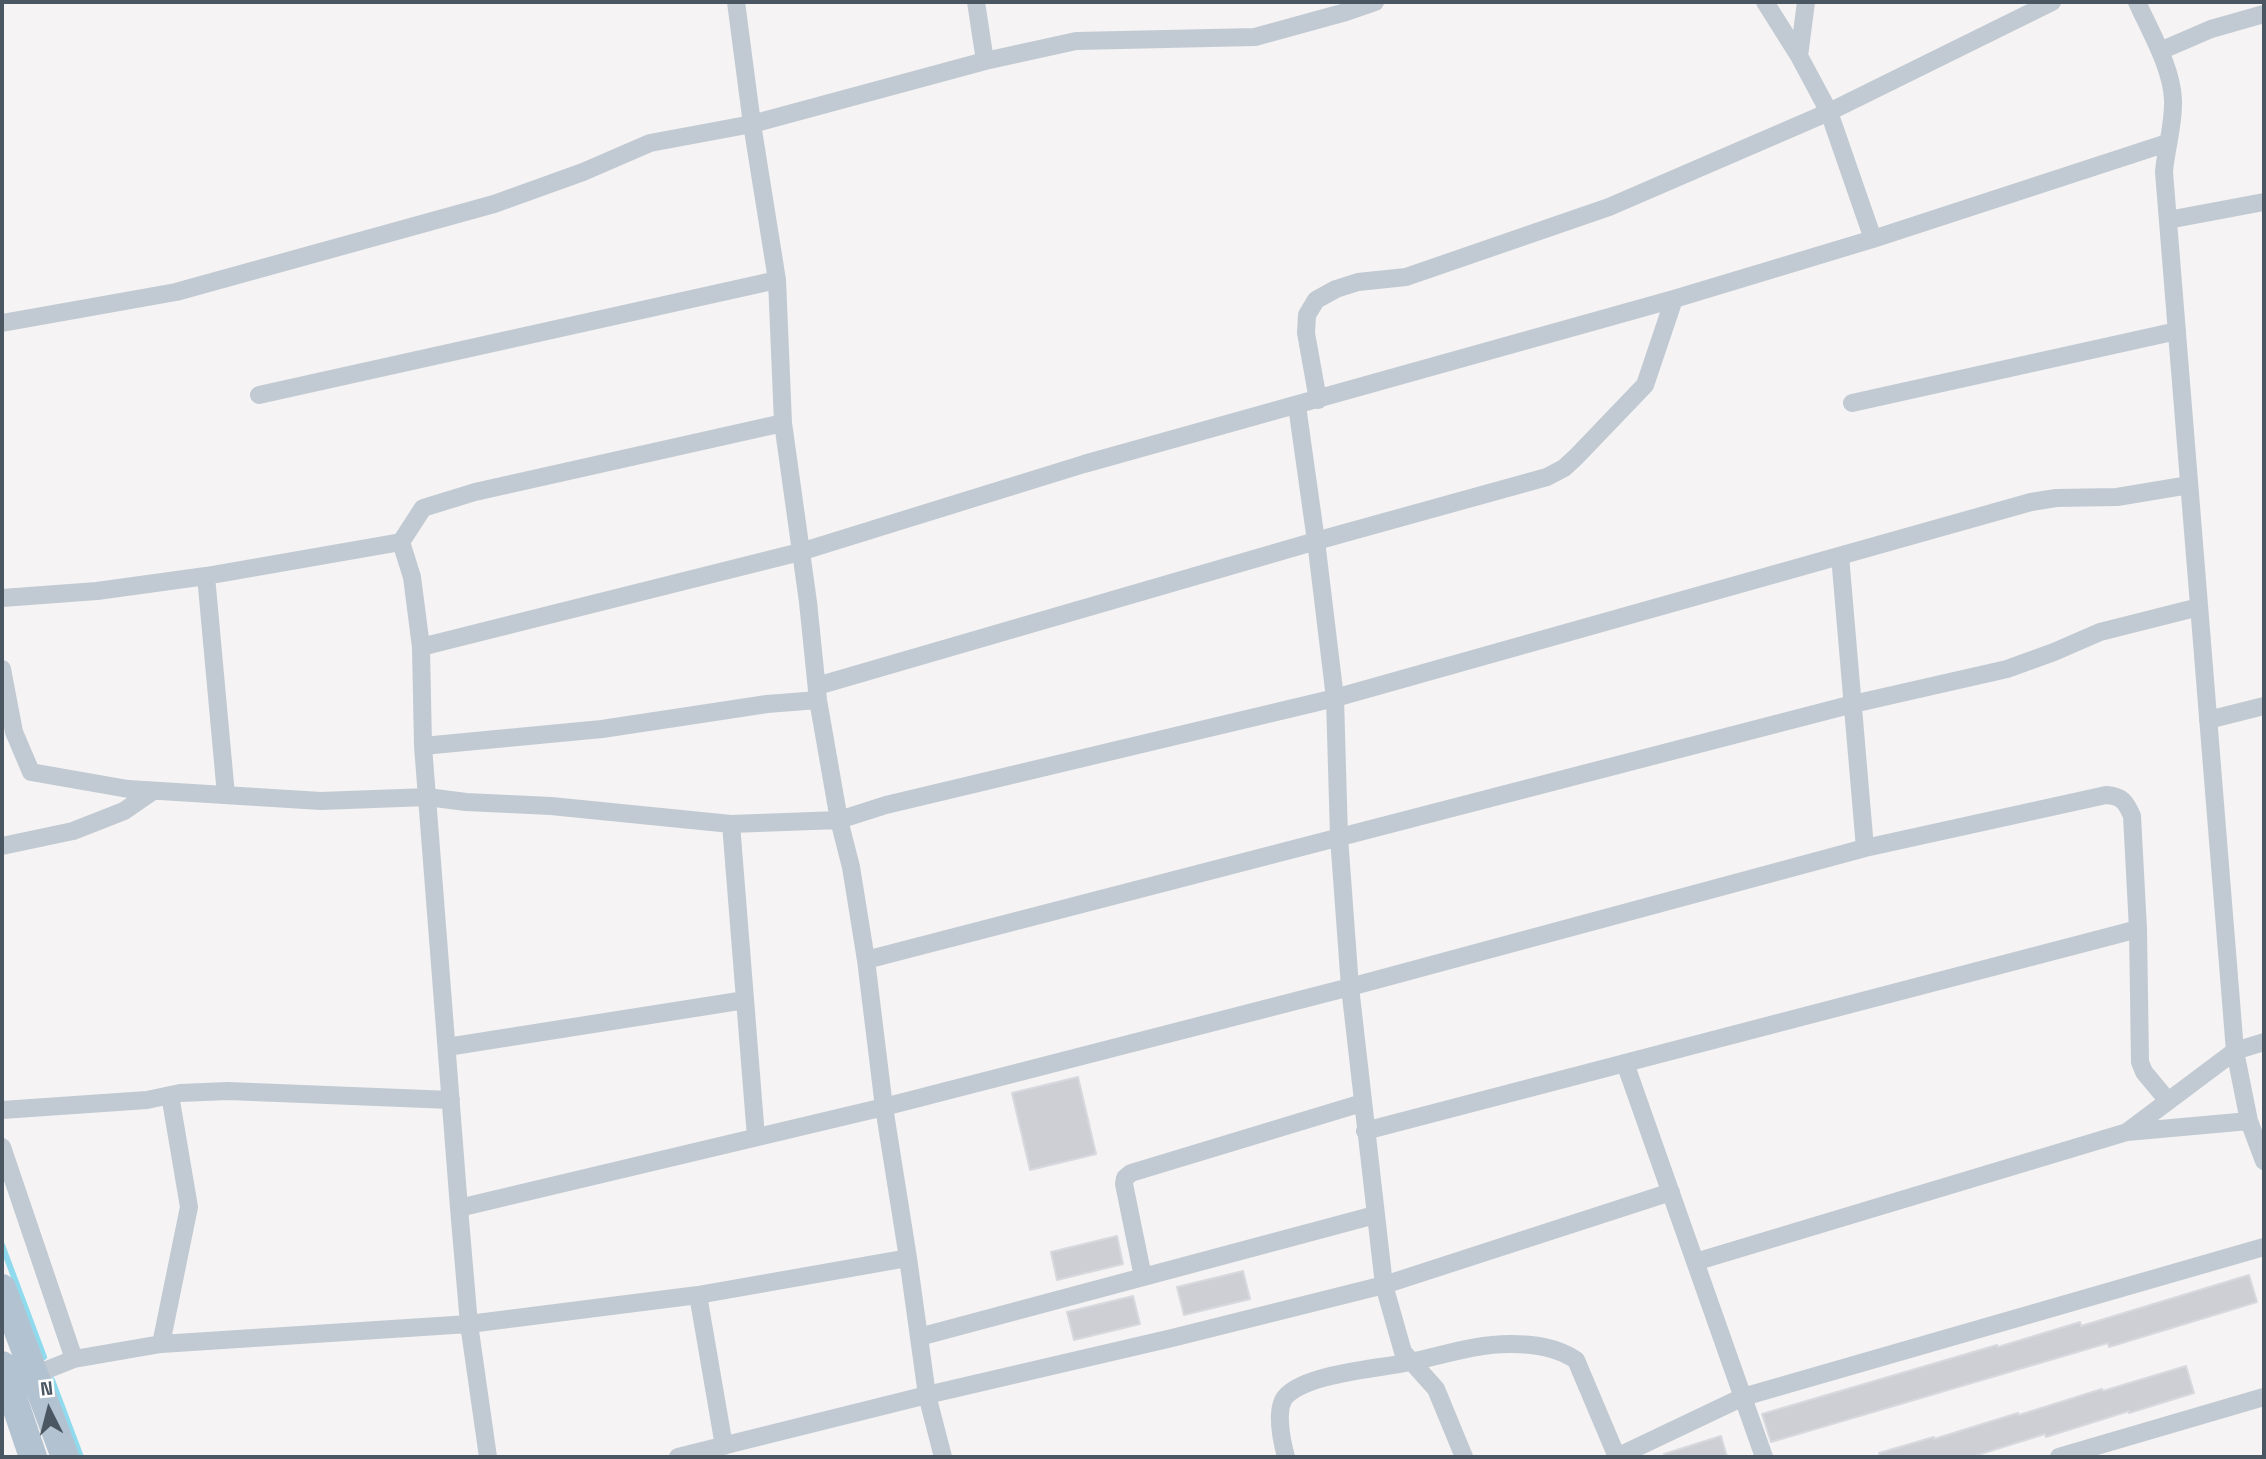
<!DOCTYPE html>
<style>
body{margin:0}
#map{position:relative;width:2266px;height:1459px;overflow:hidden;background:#f5f3f3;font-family:"Space Grotesk",sans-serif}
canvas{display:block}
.frame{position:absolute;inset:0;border:4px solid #4a5661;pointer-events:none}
.north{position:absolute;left:14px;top:1375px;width:70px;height:70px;-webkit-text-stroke:5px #fff;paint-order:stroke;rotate:354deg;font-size:19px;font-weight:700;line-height:28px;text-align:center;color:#4a5661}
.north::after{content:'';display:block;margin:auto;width:24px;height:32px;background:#4a5661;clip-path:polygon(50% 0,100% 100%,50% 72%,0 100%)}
</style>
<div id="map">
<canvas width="2266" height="1459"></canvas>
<div class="frame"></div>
<div class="north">N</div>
</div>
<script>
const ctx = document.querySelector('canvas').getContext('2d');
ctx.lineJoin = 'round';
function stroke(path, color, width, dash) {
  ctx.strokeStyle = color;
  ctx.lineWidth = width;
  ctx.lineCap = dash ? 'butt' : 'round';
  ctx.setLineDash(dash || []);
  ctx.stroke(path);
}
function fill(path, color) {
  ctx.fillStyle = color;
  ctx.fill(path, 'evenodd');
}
const stream = new Path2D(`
 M2 1245 44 1357
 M52 1380 81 1457`);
const building = new Path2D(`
 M1078 1077 1096 1154 1030 1170 1012 1093Z
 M1117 1236 1123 1264 1057 1280 1051 1252Z
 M1243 1271 1250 1299 1184 1315 1177 1287Z
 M2249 1275 2257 1302 2109 1347 2108 1343 1771 1442 1762 1414 1997 1345 1998 1347 2080 1322 2081 1326Z
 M1133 1296 1140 1324 1074 1340 1067 1312Z
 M2186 1366 2194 1393 2129 1413V1411L2046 1437 2045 1434 1971 1457H1880L1879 1453 1934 1437V1439L2018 1413 2019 1415 2102 1389 2103 1391Z
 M1721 1436 1727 1457H1665L1664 1454Z`);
const street = new Path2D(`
 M736 2 752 124 777 280 783 423 808 602 818 700 839 820 851 867 866 960 884 1107 908 1258 927 1395 943 1457
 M976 2 985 61
 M1765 2 1799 56 1829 112 1873 239
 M2137 2C2150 31 2172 68 2173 100 2174 124 2166 148 2164 172L2235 1051 2249 1121 2264 1161
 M2160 51 2211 29 2264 14
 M1799 56 1806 2
 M2168 220 2264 202
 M2 323 176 292 494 204 583 172 650 143 752 124 985 61 1076 41 1255 37 1346 12 1375 2
 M259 395 777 280
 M1318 400 1306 333 1307 315 1316 300 1336 289 1358 282 1406 277 1609 207 1829 112 2052 2
 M1852 403 2177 331
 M1297 406 1316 541 1335 698 1339 837 1350 987 1384 1285 1403 1352 1436 1389 1464 1457
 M1840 556 1865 848
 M206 576 226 795
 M2 598 97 591 206 576 401 542
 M421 647 800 552 1084 464 1674 299 1873 239 2167 143
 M2 669 14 732 31 772 128 789 321 801 427 797 466 802 551 806 731 824 839 820 886 805 1335 698 2031 502 2056 498 2117 497 2189 485
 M817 686 1316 541 1547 477 1564 468 1576 457 1645 385 1674 299
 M2208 720 2264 706
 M423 746 602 729 767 704 818 700
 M731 824 756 1137
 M2 846 73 831 124 811 153 791
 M866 960 1853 704 2007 669 2054 652 2100 632 2199 607
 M447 1047 745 1000
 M1625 1063 1764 1457
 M2 1110 147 1100 180 1093 228 1091 451 1100
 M1365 1131 2138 929
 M2127 1132 2235 1051 2264 1042
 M2 1147 74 1359
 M459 1208 884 1107 1350 987 1865 848 2106 795C2122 796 2126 802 2132 816L2138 929 2140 1062 2144 1072 2168 1101
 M1695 1262 2127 1132 2249 1121
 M1143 1277 1124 1184 1125 1178 1131 1173 1362 1103
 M698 1295 724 1446
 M919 1337 1375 1215
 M161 1344 189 1207 170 1095
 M34 1375 74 1359 161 1344 469 1324 698 1295 908 1258
 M488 1457 469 1324 459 1208 423 746 421 647 412 577 401 542 423 508 475 492 783 423
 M678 1457 927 1395 1172 1338 1384 1285 1671 1192
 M1286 1457C1282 1442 1274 1407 1287 1395 1310 1373 1377 1369 1410 1362 1444 1355 1475 1344 1510 1344 1534 1344 1556 1347 1576 1360L1617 1457
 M1617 1457 1743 1397 2264 1247
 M2059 1457 2264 1397`);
const primary = new Path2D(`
 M2 1288 65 1457
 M2 1365 33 1457`);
stroke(stream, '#90daee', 6);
fill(building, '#cdcfd5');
stroke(building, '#d7d9de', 2);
stroke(street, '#c1cad2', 18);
stroke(primary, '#b3c2d1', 28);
</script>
